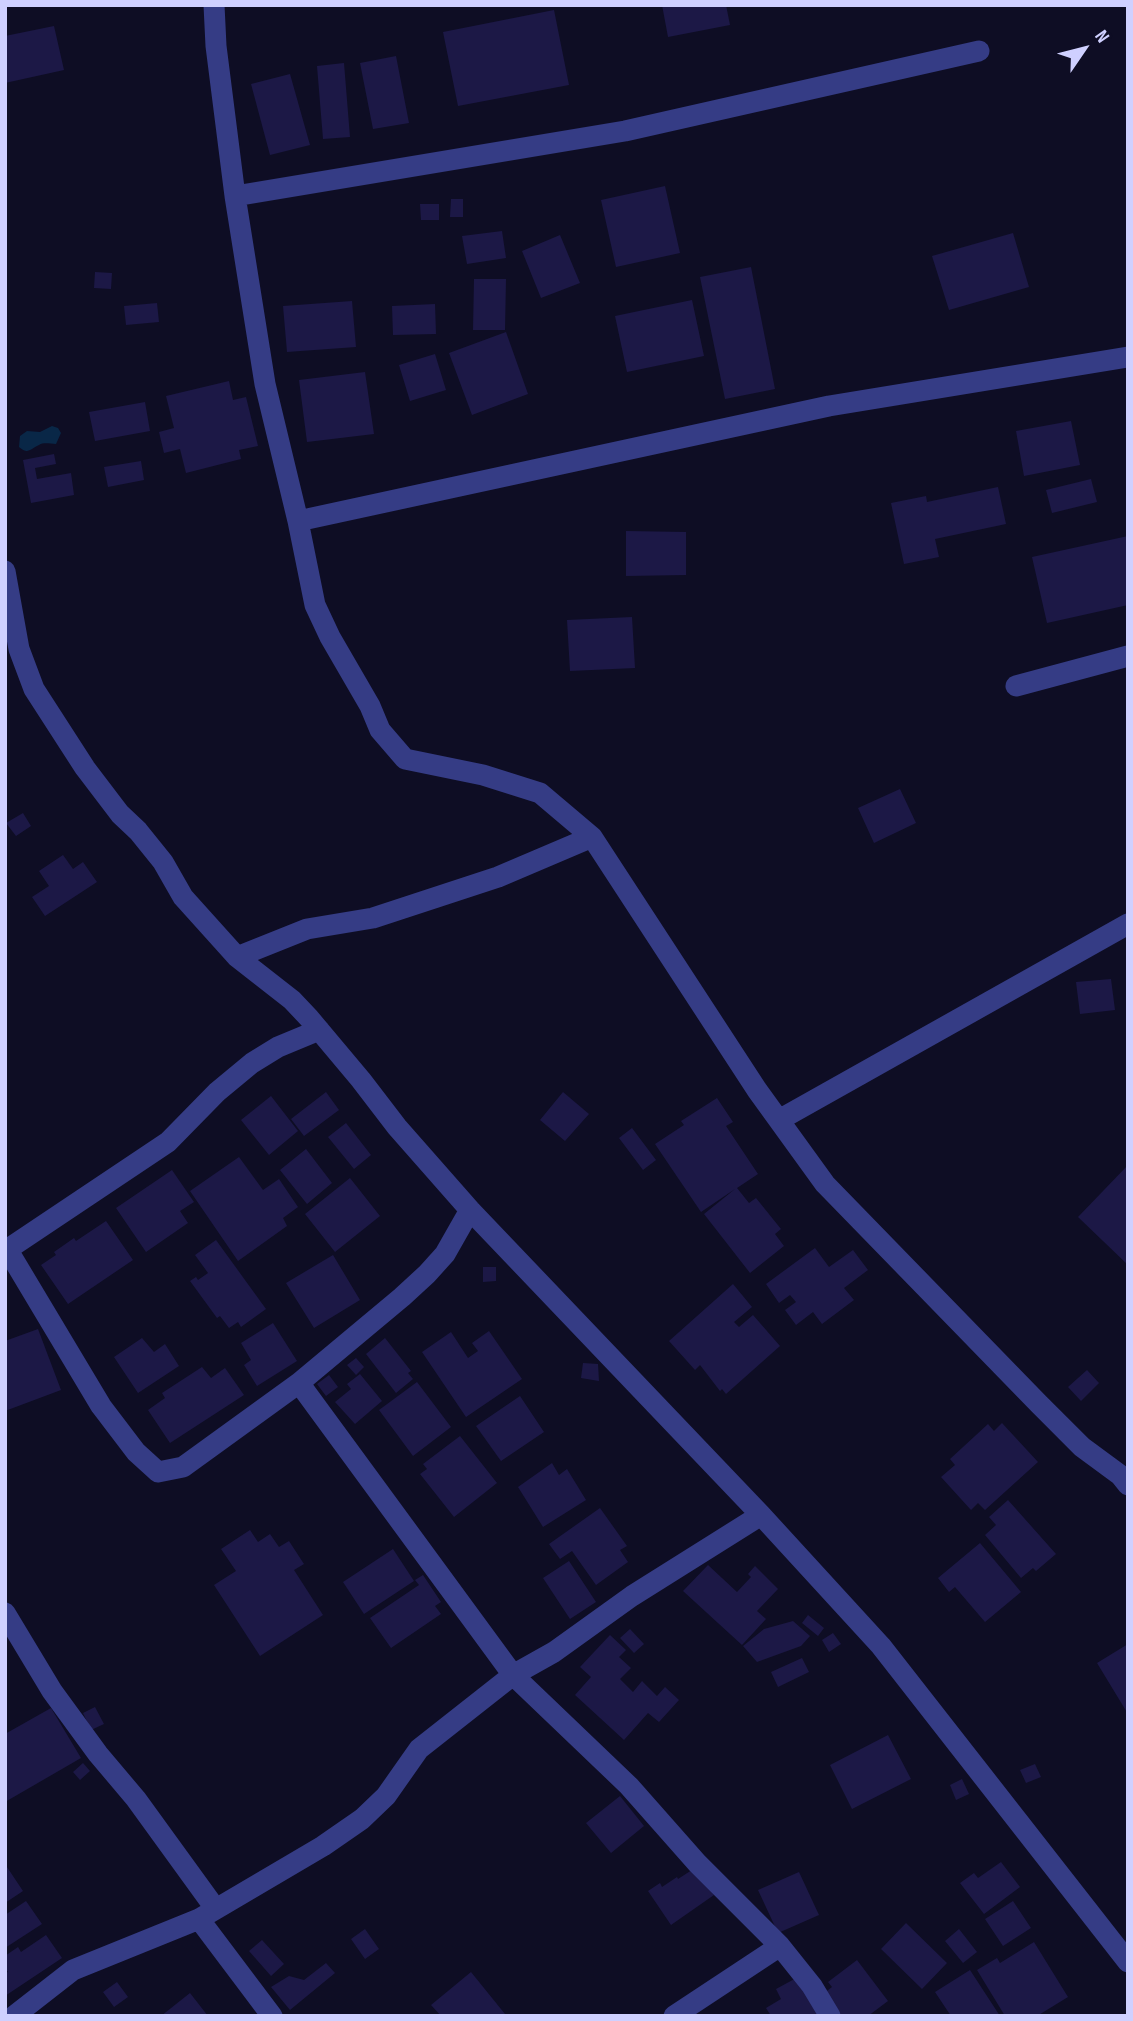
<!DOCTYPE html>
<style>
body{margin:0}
#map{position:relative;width:1133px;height:2021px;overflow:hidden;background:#0e0d24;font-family:"Sofia Sans Condensed",sans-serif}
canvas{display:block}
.frame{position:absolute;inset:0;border:7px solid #cfd0ff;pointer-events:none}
.north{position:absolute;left:1049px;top:14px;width:70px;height:70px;-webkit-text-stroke:5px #0e0d24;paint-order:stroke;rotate:55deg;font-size:19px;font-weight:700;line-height:28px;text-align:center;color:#cfd0ff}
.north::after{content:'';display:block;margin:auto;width:24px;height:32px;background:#cfd0ff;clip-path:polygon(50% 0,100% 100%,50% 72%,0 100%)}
</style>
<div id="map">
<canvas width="1133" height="2021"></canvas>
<div class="frame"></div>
<div class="north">N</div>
</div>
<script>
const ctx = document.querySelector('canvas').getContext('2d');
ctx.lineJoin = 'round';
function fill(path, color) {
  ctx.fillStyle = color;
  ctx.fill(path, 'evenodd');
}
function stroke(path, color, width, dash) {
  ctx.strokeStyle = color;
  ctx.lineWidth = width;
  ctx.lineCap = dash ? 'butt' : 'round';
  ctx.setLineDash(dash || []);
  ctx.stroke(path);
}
const water = new Path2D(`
 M52 426 58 428 61 433 56 444C50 444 44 442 39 445 30 449 28 455 19 447L20 436 27 431 40 432Z`);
const building = new Path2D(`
 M662 5H726L730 25 668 37Z
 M554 10 569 85 458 106 443 32Z
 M54 26 64 70 5 83V36Z
 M396 56 409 123 373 129 360 63Z
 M344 63 350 137 323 139 317 66Z
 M290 74 310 145 270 155 251 84Z
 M665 186 680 253 616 267 601 200Z
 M451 199H463V217H450Z
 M420 204H439V220H421Z
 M502 231 506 258 467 264 462 236Z
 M1013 233 1029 287 949 310 932 256Z
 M560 235 580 283 541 298 522 251Z
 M751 267 775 389 725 399 700 277Z
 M95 272 112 273 111 289 94 288Z
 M474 279H506L505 330H473Z
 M692 300 704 356 627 372 615 316Z
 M352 301 356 347 287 352 283 306Z
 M157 303 159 322 126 325 124 306Z
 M435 304 436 334 393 335 392 306Z
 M506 332 528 394 472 415 449 353Z
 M435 354 446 390 410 401 399 365Z
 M365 372 374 434 307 442 299 380Z
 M229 381 233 400 246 397 258 446 239 450 241 459 186 473 180 449 164 453 159 432 174 428 166 396Z
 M145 402 150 431 95 441 89 412Z
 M1071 421 1080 465 1024 476 1016 431Z
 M54 454 56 464 35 468 37 479 71 473 74 495 31 503 23 460Z
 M141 461 144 480 108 487 104 467Z
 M1091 479 1097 502 1052 513 1046 490Z
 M998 487 1006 524 935 539 939 557 904 564 891 503 926 496 927 502Z
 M626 531 686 532V575L626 576Z
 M1128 536V605L1047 623 1032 557Z
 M632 617 635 668 570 671 567 620Z
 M900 789 916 823 874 843 858 808Z
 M23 813 31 826 16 836 6 823Z
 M63 855 73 869 83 862 97 882 45 916 32 897 49 886 39 871Z
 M1111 979 1115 1010 1080 1014 1076 982Z
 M326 1092 339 1110 304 1136 291 1119Z
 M563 1092 589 1114 565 1141 540 1120Z
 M271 1096 298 1131 269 1155 241 1120Z
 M717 1098 733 1122 726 1126 758 1174 737 1188 749 1203 756 1198 781 1229 775 1234 784 1246 750 1273 704 1214 735 1189 701 1212 655 1144 684 1125 681 1121Z
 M346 1123 371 1155 354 1169 328 1137Z
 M632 1128 656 1160 643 1170 619 1138Z
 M306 1149 332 1183 307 1204 280 1170Z
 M239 1157 263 1190 279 1179 298 1207 283 1218 287 1226 238 1261 190 1191Z
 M1128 1165V1265L1078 1217Z
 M172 1170 194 1202 180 1211 188 1223 146 1252 116 1208Z
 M350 1178 380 1216 335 1252 305 1214Z
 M106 1221 133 1260 68 1304 41 1265 56 1255 54 1252 74 1238 76 1241Z
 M216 1240 266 1309 241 1327 238 1322 229 1328 220 1316 217 1318 190 1281 196 1277 198 1280 208 1273 195 1255Z
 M815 1248 829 1267 853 1250 868 1270 844 1288 854 1300 822 1324 813 1312 796 1325 785 1310 796 1302 790 1295 779 1303 766 1284Z
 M333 1255 360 1300 314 1328 286 1283Z
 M483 1267H496V1281L483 1282Z
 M733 1284 752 1307 734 1322 739 1327 753 1315 780 1346 726 1394 722 1389 720 1391 700 1365 695 1370 669 1341Z
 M273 1323 297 1361 257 1386 244 1365 251 1360 241 1343Z
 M38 1329 61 1390 5 1411V1341Z
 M489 1331 522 1379 466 1417 422 1352 451 1332 468 1358 478 1351 472 1343Z
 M142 1338 154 1352 165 1344 179 1366 138 1393 114 1357Z
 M385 1338 411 1371 408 1373 413 1379 396 1393 366 1354Z
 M356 1358 364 1367 356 1375 347 1365Z
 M583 1363 598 1364 599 1381 581 1378Z
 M202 1367 211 1378 225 1368 244 1395 170 1443 148 1410 165 1398 162 1393Z
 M1087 1370 1099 1383 1081 1401 1068 1387Z
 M360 1374 382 1401 355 1424 335 1402 351 1389 347 1384Z
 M329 1375 338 1387 326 1396 317 1384Z
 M417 1382 451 1427 413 1456 379 1410Z
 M520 1396 544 1432 501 1461 476 1426Z
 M1002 1423 1038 1462 985 1510 978 1503 971 1510 941 1477 955 1465 950 1459 988 1424 994 1431Z
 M460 1436 497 1483 454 1517 420 1474 427 1469 423 1464Z
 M552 1463 559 1475 567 1469 586 1500 543 1527 518 1487Z
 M1008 1500 1056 1554 1036 1571 1033 1568 1021 1578 985 1535 996 1525 989 1517Z
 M600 1508 627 1546 620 1550 628 1562 596 1585 572 1551 560 1559 549 1544Z
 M250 1530 258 1542 270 1534 279 1547 289 1541 304 1564 294 1570 323 1615 260 1656 214 1585 236 1571 221 1549Z
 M980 1543 1021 1592 985 1622 955 1587 949 1592 938 1578Z
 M393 1549 414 1581 364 1614 343 1582Z
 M569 1561 596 1602 570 1619 543 1578Z
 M708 1565 737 1592 751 1577 748 1574 755 1566 778 1589 757 1611 766 1619 742 1645 683 1591Z
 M423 1575 441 1602 435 1606 441 1614 391 1648 370 1618 419 1585 415 1580Z
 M808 1615 824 1628 818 1636 802 1623Z
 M793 1621 810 1636 801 1646 757 1662 743 1646 764 1629Z
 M630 1629 644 1644 634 1653 620 1638Z
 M833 1633 841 1644 829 1652 822 1640Z
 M610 1635 626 1650 619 1657 631 1668 620 1679 633 1692 642 1681 657 1696 665 1687 679 1700 659 1722 648 1713 624 1740 575 1695 591 1677 580 1667Z
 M1128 1644V1714L1097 1663Z
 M802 1658 809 1672 778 1687 771 1672Z
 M95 1707 104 1724 91 1730 83 1713Z
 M51 1708 81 1758 5 1802V1734Z
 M888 1735 911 1779 852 1809 830 1765Z
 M83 1763 90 1771 80 1780 73 1772Z
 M1035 1764 1041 1777 1026 1783 1020 1770Z
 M962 1779 969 1794 956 1800 950 1785Z
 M620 1796 644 1826 611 1853 586 1823Z
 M1001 1862 1020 1887 984 1914 960 1883 974 1873 978 1878Z
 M5 1864 23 1891 5 1903Z
 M695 1868 714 1895 671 1925 648 1891 660 1883 662 1887 677 1877 678 1879Z
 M799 1872 819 1915 778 1933 758 1890Z
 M26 1901 42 1924 5 1948V1915Z
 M1013 1901 1031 1928 1003 1946 985 1919Z
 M906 1923 947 1963 922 1989 881 1949Z
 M365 1929 379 1949 365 1959 351 1939Z
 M959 1929 977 1952 963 1963 945 1941Z
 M46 1935 62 1958 5 1996V1973L8 1972 5 1968V1956L18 1947 21 1952Z
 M262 1940 284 1964 271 1976 249 1951Z
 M1034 1942 1068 1997 1037 2016H1005L977 1970 997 1958 1000 1963Z
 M857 1960 888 2001 868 2016H839L823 1994 832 1987 828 1982Z
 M326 1963 335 1973 290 2010 271 1987 289 1976 304 1980Z
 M970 1970 1000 2016H951L935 1992Z
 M471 1972 505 2014 502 2016H441L431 2005Z
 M800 1976 822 2016H771L766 2008 781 1999 776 1989Z
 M117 1982 128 1997 114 2007 103 1992Z
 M190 1993 208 2016H161Z`);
const minor = new Path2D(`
 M214 5 216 46 235 196 265 384 298 521 315 605 330 637 370 706 380 730 405 759 483 775 540 793 592 837 757 1090 825 1184 1038 1403 1082 1447 1120 1475 1128 1485
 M235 196 625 131 979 51
 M298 521 829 406 1128 357
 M5 571 19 649 34 689 85 768 120 814 138 831 163 862 183 897 237 957 292 1000 309 1018 361 1080 397 1127 470 1210 761 1515 881 1646 1128 1962
 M1016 686 1128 656
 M237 957 307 929 373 918 498 877 592 837
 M779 1120 1128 924
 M7 1249 101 1406 136 1452 158 1472 183 1467 299 1383 402 1297 427 1274 445 1254 470 1210
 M5 1251 168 1142 217 1092 252 1063 278 1047 319 1030
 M299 1383 513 1675 629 1786 697 1863 780 1946 812 1986 830 2016
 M5 1613 52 1691 98 1754 136 1799 215 1908
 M199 1919 272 2016
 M14 2016 73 1970 199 1919 323 1846 362 1819 386 1796 419 1749 513 1675 554 1652 632 1596 761 1515
 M674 2016 780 1946`);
fill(water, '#092747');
fill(building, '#1c1846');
stroke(minor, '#353c85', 21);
</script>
